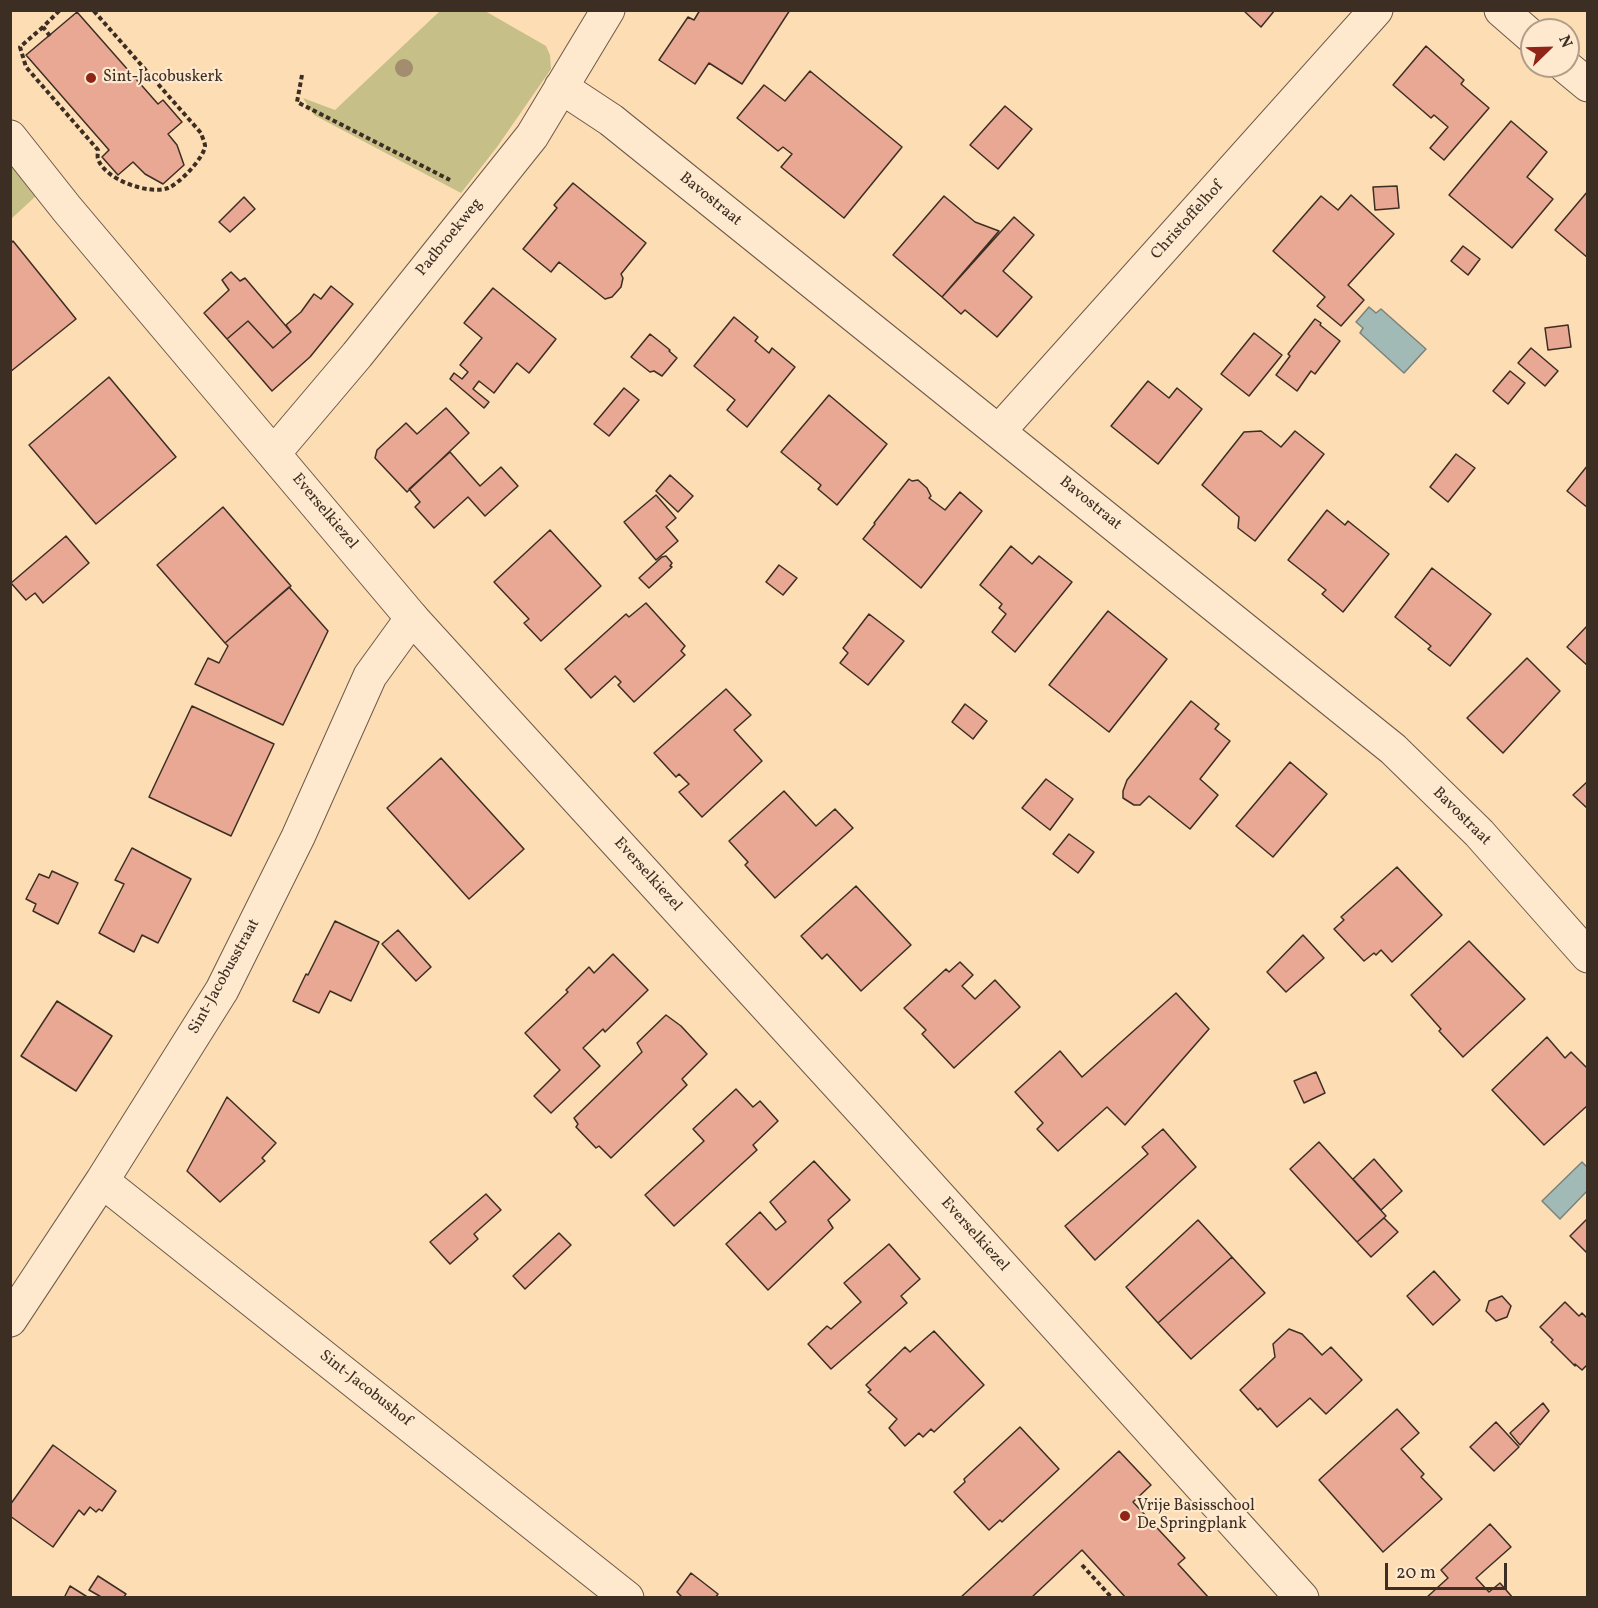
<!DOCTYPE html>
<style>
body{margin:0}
#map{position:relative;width:1598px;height:1608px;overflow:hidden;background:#fdddb3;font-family:Vollkorn,serif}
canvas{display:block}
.frame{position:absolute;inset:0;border:12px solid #3d2e24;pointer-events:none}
.north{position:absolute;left:1520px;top:18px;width:60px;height:60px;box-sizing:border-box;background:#fee9ce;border:2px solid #b19e8a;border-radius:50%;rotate:67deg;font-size:16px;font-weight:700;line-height:24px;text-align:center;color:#3d2e24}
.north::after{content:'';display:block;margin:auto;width:21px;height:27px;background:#8f2418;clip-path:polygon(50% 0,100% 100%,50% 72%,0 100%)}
.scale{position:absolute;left:1385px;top:1563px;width:122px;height:27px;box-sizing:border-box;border:3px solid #3d2e24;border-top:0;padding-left:8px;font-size:18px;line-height:21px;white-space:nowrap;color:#3d2e24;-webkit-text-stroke:4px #fee9ce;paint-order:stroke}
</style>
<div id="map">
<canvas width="1598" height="1608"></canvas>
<div class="frame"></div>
<div class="north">N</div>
<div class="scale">20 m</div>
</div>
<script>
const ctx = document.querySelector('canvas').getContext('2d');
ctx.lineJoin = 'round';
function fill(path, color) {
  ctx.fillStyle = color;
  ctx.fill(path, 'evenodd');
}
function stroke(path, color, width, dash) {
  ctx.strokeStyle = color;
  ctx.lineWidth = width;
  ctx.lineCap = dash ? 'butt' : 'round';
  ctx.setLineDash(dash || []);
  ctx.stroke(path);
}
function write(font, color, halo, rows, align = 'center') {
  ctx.font = font + ' Vollkorn,serif';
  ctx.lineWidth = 4.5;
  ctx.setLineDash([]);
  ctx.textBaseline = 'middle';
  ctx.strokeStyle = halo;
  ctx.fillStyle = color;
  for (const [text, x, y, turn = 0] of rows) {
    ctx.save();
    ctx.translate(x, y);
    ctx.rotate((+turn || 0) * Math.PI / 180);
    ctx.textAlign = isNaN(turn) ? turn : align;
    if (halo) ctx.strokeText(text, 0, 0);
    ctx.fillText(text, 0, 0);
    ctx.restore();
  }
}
const green = new Path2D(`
 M441 10 485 11 546 46 550 55 551 69 497 147 461 193 314 115 303 98 335 110Z
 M10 163 37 195 11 219H10Z`);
const water = new Path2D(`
 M1369 307 1376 313 1381 309 1426 349 1404 373 1360 333 1363 328 1356 322Z
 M1582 1162 1587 1167V1191L1560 1219 1542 1201Z`);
const building = new Path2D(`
 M790 10 742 84 709 63 695 84 659 60 688 17 694 20 700 10Z
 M1243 10H1275L1261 27Z
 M77 12 158 104 163 100 182 122 168 134 177 145 184 165 163 184 145 174 133 162 118 175 102 157 109 150 26 55Z
 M1426 46 1464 80 1461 84 1489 108 1444 160 1430 148 1448 127 1434 115 1431 118 1393 85Z
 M810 71 902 147 844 218 781 167 792 154 783 147 778 151 737 118 764 85 785 101Z
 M1005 106 1032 129 998 169 970 145Z
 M1511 121 1547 152 1527 177 1553 199 1512 248 1449 195Z
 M573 183 646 243 621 274 623 278 621 287 612 297 605 299 559 262 551 272 523 249 557 208 554 205Z
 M1397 186 1399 208 1375 210 1373 187Z
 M1588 191V258L1555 230Z
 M1351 195 1394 234 1348 285 1364 300 1341 326 1317 306 1325 297 1273 251 1321 196 1338 210Z
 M944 196 975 222 999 231 942 297 893 255Z
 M244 197 255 209 230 232 219 222Z
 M1014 217 1034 235 1003 271 1032 297 997 337 965 310 961 314 942 297Z
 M13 241 76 319 10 372V244Z
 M1463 246 1480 259 1468 275 1451 261Z
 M231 272 240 281 245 278 291 332 273 348 248 321 227 339 204 313 229 290 222 280Z
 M331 286 353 304 310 357 272 391 227 339 248 321 273 348 291 332 286 325 301 312 314 294 321 299Z
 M493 288 556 339 529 373 517 363 494 393 479 381 473 389 489 402 484 408 450 379 454 373 462 379 468 372 460 365 482 338 464 323Z
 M734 317 758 337 755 341 769 353 772 348 795 367 747 427 727 410 735 400 694 366Z
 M1315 319 1321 323 1320 325 1340 341 1315 374 1311 371 1297 391 1276 375 1290 356 1288 354Z
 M1568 325 1571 347 1548 350 1545 328Z
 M1254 333 1282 355 1249 396 1221 374Z
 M650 334 670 350 669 351 677 358 662 376 654 371 650 372 631 357Z
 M1531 348 1558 371 1545 386 1518 363Z
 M1510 371 1525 383 1508 404 1493 391Z
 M109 377 176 457 96 524 29 445Z
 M1148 381 1169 398 1177 388 1202 409 1158 464 1111 426Z
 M624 388 639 400 609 436 594 424Z
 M829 395 887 444 837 505 818 489 821 485 781 452Z
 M446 408 469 433 407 492 375 458 377 450 406 423 417 434Z
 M1261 431 1281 447 1295 431 1324 454 1255 541 1238 528 1239 517 1202 485 1244 432Z
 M450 452 480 486 501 467 518 486 485 516 468 497 434 528 415 507 420 502 409 489Z
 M1456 454 1475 468 1448 502 1430 487Z
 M1588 465V508L1567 491Z
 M670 475 693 496 678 512 656 491Z
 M909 479 912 481 918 480 927 488 931 496 929 498 945 510 960 492 982 511 921 588 863 539 875 524 874 523Z
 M656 495 676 518 666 527 678 541 656 560 624 522Z
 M223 507 291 586 225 643 157 565Z
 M1327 510 1345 525 1348 521 1389 554 1343 612 1322 594 1326 590 1288 560Z
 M550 530 601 586 541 641 524 623 529 619 494 582Z
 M66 536 89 563 43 603 35 593 26 600 11 583Z
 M1011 546 1032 564 1039 556 1072 582 1015 652 992 632 1006 614 999 608 1002 604 980 585Z
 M666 556 672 563 670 566 672 567 649 588 639 578 662 557Z
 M779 565 797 578 783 595 766 582Z
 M1432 568 1491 614 1450 666 1428 649 1431 646 1395 617Z
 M289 587 328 631 283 725 195 684 208 658 219 663 228 646 225 643Z
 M646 603 685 646 681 651 685 655 634 702 618 685 621 682 615 676 591 698 565 669 626 614 629 617Z
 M1108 611 1167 659 1109 732 1049 685Z
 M869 614 904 641 868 685 840 663 848 653 843 648Z
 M1588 625V666L1567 647Z
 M1527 658 1560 691 1503 753 1467 718Z
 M726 689 751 715 734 730 762 761 702 817 679 792 689 784 679 774 676 777 654 753Z
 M1191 701 1219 724 1215 729 1230 741 1200 779 1218 795 1190 829 1149 796 1140 805H1134L1123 798V791L1127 780Z
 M965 704 987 721 973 739 952 722Z
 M192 706 274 744 231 836 149 797Z
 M441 758 524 849 469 899 387 808Z
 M1290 762 1327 794 1273 857 1236 826Z
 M1046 779 1073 799 1050 830 1022 808Z
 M1588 781V809L1573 795Z
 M784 791 816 826 835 809 853 828 775 898 745 865 748 862 729 841Z
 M1069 834 1094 852 1078 873 1053 854Z
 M132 848 191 879 158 943 142 935 134 952 99 933 124 884 115 880Z
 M1397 867 1442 915 1392 962 1381 950 1376 955 1374 953 1364 961 1334 929 1344 920 1341 917Z
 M52 871 78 883 58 924 33 911 36 904 26 899 39 874 49 878Z
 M856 886 911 945 861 991 827 954 822 959 801 936Z
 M335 921 379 942 351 1001 330 991 319 1013 293 1001 306 974 308 975Z
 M398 930 431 967 416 981 382 944Z
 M1303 935 1324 958 1286 992 1267 972Z
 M1469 941 1525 999 1463 1057 1439 1031 1441 1029 1411 995Z
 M613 954 648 990 605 1032 603 1029 583 1048 600 1066 551 1113 534 1096 560 1070 525 1033 568 992 566 990 589 967 594 973Z
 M960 962 973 975 962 986 975 999 995 980 1020 1007 954 1068 922 1034 926 1030 904 1008 946 969 949 972Z
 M1176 993 1209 1029 1125 1125 1107 1107 1058 1151 1037 1129 1043 1123 1015 1092 1060 1051 1082 1077Z
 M57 1001 112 1036 76 1091 21 1056Z
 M666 1015 681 1026 707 1054 682 1079 687 1085 611 1158 599 1146 596 1148 576 1127 578 1124 574 1118 642 1052 637 1043Z
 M1547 1037 1565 1058 1571 1052 1588 1069V1105L1544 1145 1492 1090Z
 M1316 1072 1325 1093 1304 1103 1294 1081Z
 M736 1089 753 1107 760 1101 778 1121 753 1145 757 1150 674 1226 645 1195 704 1141 693 1129Z
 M227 1097 276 1143 262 1158 265 1161 220 1202 187 1171Z
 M1163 1129 1196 1167 1095 1260 1065 1226 1148 1154 1142 1147Z
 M1319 1142 1386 1216 1357 1242 1290 1169Z
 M1374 1159 1402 1191 1381 1210 1353 1179Z
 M814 1161 850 1200 828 1220 833 1228 768 1290 726 1244 760 1212 776 1230 786 1222 770 1202Z
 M486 1194 501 1210 474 1234 478 1239 450 1264 430 1242Z
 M1384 1218 1398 1232 1371 1257 1357 1242Z
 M1588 1218V1254L1570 1236Z
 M1198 1220 1232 1257 1158 1323 1126 1287Z
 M559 1233 571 1245 525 1289 513 1276Z
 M889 1244 920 1279 901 1296 907 1303 831 1369 808 1344 827 1326 831 1329 861 1302 844 1283Z
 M1232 1257 1265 1293 1191 1359 1158 1323Z
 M1434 1271 1460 1300 1433 1325 1407 1296Z
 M1502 1296 1511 1306 1507 1317 1496 1321 1486 1311 1489 1301Z
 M1565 1302 1579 1316 1582 1313 1588 1319V1364L1582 1370 1575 1364V1366L1551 1342 1553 1340 1540 1327Z
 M1289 1329 1302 1334 1322 1355 1331 1347 1362 1380 1326 1414 1310 1398 1277 1427 1260 1408 1258 1410 1240 1390 1275 1357 1273 1344Z
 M934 1331 984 1385 934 1432 931 1429 923 1437 919 1433 905 1446 889 1428 897 1419 868 1392 871 1390 866 1385 905 1347 910 1352Z
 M1543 1403 1549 1411 1520 1445 1510 1433Z
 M1397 1409 1419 1433 1401 1449 1424 1474 1421 1477 1442 1499 1383 1552 1319 1480Z
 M1496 1422 1519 1447 1494 1471 1470 1447Z
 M1020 1427 1059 1469 1002 1522 1000 1520 989 1530 954 1492 965 1482 964 1479Z
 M53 1445 116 1491 102 1511 99 1509 96 1512 90 1507 84 1515 79 1510 53 1547 10 1516V1505Z
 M1119 1451 1151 1485 1133 1502 1185 1558 1178 1564 1209 1598H1126L1082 1550 1031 1598H960Z
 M1490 1524 1511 1547 1476 1578 1489 1592 1500 1583 1513 1598H1426L1448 1578 1441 1570Z
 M691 1573 718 1594 715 1598H683L677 1592Z
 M98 1576 126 1594 123 1598H103L89 1590Z
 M70 1586 89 1598H64Z`);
const path = new Path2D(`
 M43 27 20 47 26 67 98 150C98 153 97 156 98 159 105 180 149 195 168 188 179 184 204 158 205 146 205 142 202 137 201 133L93 10
 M50 36 43 27 60 10
 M302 75 297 102 450 180
 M1082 1565 1112 1598`);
const minor = new Path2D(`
 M1501 10 1532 37
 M1565 66 1588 85
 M561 87 611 120 1393 749 1479 833 1588 956
 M999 431 1376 10
 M274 453 357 355 532 136 608 10
 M102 1181 627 1598
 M10 1320 102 1181 222 990 298 837 370 676 412 618`);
const tertiary = new Path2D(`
 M10 137 67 209 412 618 872 1122 1302 1598`);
const trees = [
 [404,68]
];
const markers = [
 [91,78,6,"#8f2418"],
 [1125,1516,6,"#8f2418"]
];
const poiNames = [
 ["Sint-Jacobuskerk",103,78],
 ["Vrije Basisschool",1137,1507],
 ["De Springplank",1137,1525]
];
const streetNames = [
 ["Bavostraat",710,200,39],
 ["Christoffelhof",1188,221,-48],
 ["Padbroekweg",450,238,-51],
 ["Bavostraat",1090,504,39],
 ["Everselkiezel",324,512,50],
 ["Bavostraat",1461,817,45],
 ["Everselkiezel",647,875,48],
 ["Sint-Jacobusstraat",225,977,-61],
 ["Everselkiezel",974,1235,48],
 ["Sint-Jacobushof",365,1389,38]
];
fill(green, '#c6bf88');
fill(water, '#a2bab5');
stroke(water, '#7a827b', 1.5);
fill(building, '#e9a894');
stroke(building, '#3d2e24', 1.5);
stroke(minor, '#6d5a48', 35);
stroke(tertiary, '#6d5a48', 35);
stroke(path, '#3d2e24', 4, [4.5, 3]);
stroke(minor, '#fee9ce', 33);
stroke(tertiary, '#fee9ce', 33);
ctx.fillStyle = '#a28d6f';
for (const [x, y] of trees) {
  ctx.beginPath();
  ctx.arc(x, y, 9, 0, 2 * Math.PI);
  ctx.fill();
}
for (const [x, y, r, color] of markers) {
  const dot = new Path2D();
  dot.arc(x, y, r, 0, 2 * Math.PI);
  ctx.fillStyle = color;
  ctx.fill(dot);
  stroke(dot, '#fee9ce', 2);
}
write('16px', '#3d2e24', '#fee9ce', poiNames, 'left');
write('16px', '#3d2e24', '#fee9ce', streetNames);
</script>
